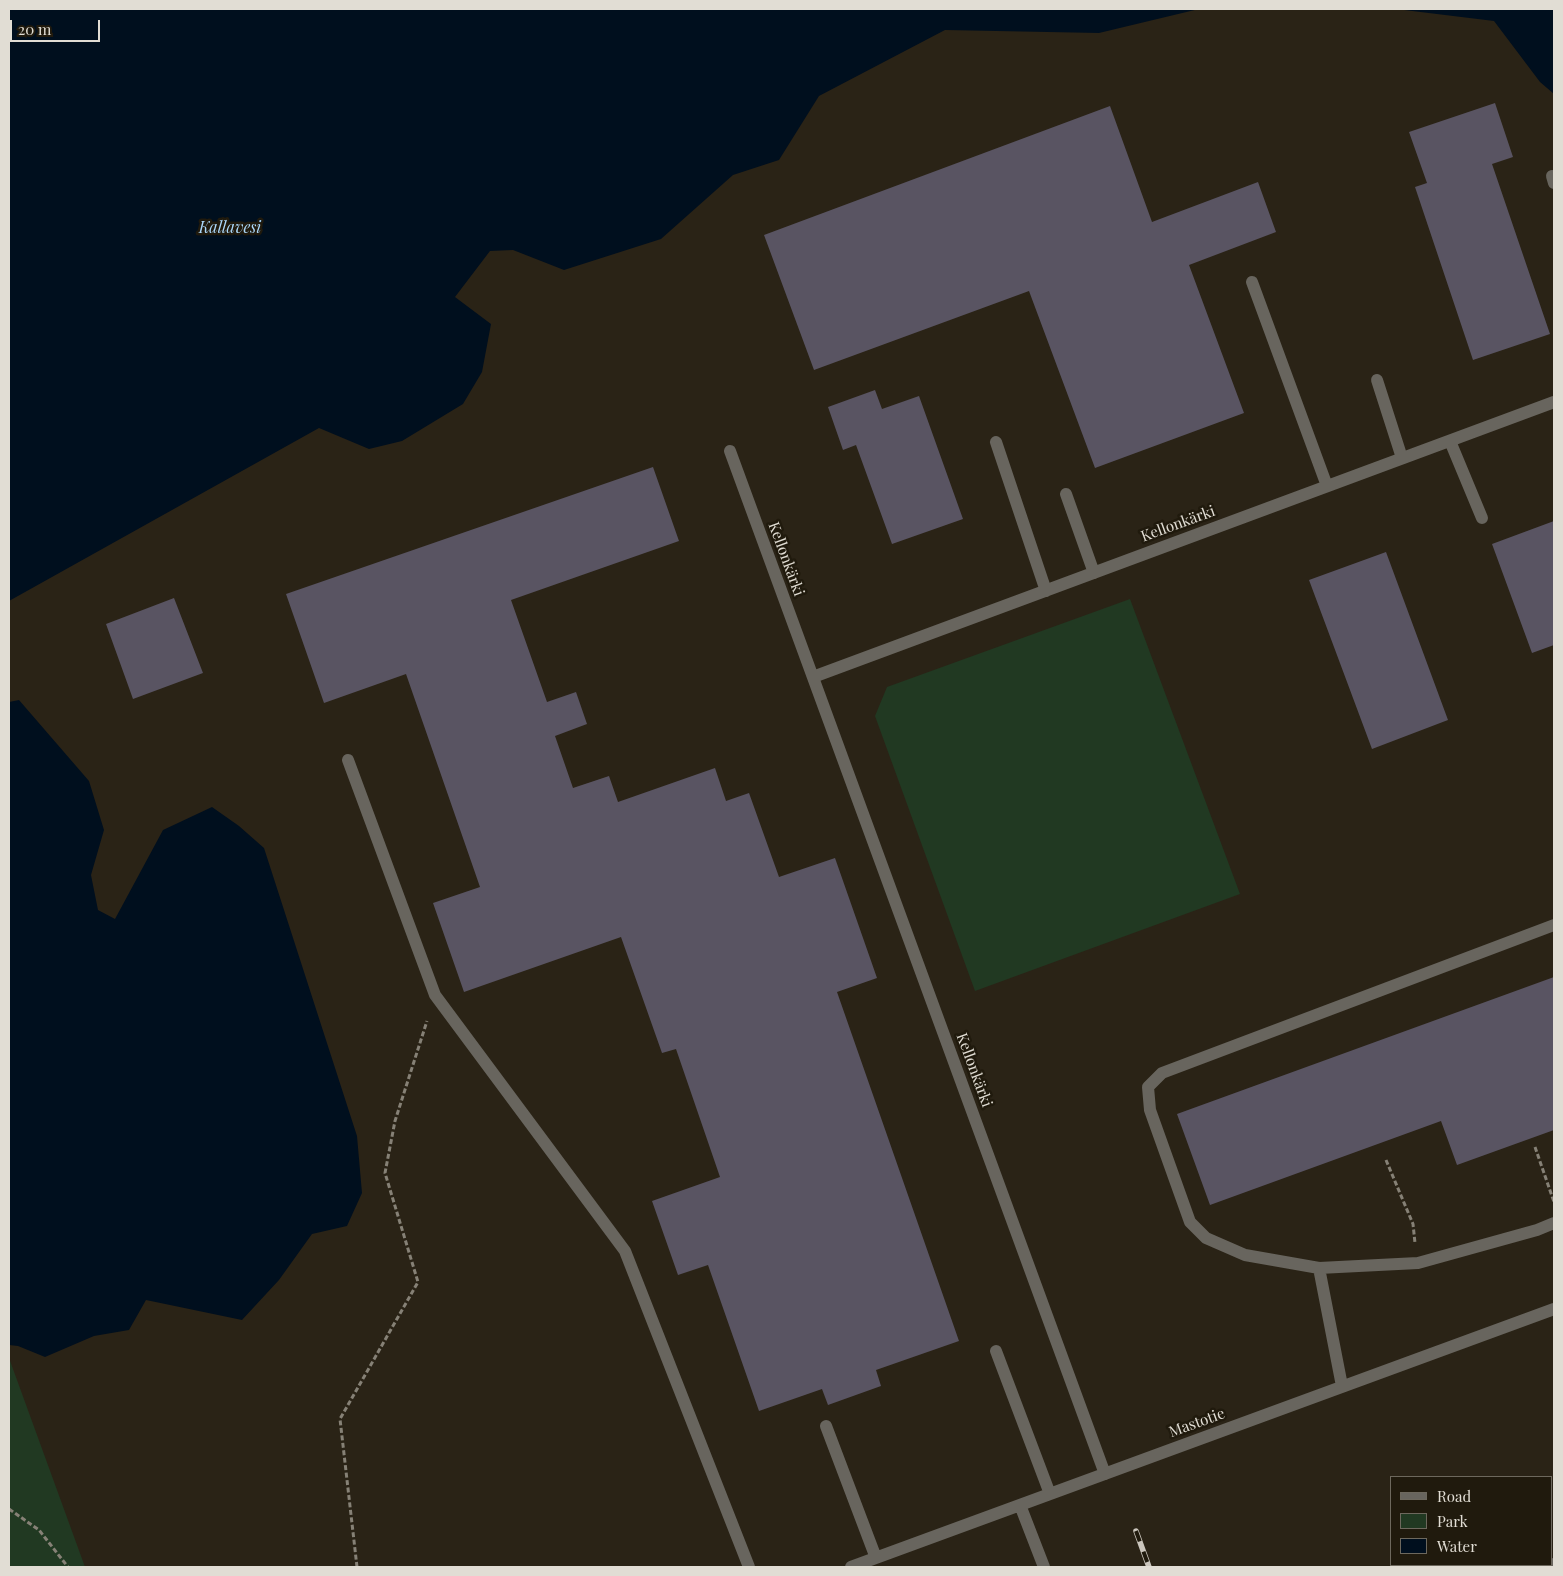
<!DOCTYPE html>
<meta charset="utf-8">
<style>
body{margin:0}
#map{position:relative;width:1563px;height:1576px;overflow:hidden;background:#2a2316;font-family:"Playfair Display",serif}
canvas{display:block}
.frame{position:absolute;inset:0;border:10px solid #e1ddd4;pointer-events:none}
.legend{position:absolute;left:1390px;top:1476px;width:162px;height:90px;box-sizing:border-box;background:#201a0d;border:1px solid #6d685d;margin:0;padding:6px 9px;list-style:none;font-size:15px;color:#e1ddd4}
.legend li{display:flex;align-items:center;gap:10px;height:25px}
.legend b{width:25px;border:1px solid #6d685d}
.scale{position:absolute;left:10px;top:20px;width:90px;height:22px;box-sizing:border-box;border:2px solid #e1ddd4;border-top:0;padding-left:6px;font-size:15px;line-height:18px;white-space:nowrap;color:#e1ddd4;-webkit-text-stroke:4px #201a0d;paint-order:stroke}
</style>
<div id="map">
<canvas width="1563" height="1576"></canvas>
<div class="frame"></div>
<ul class="legend">
<li><b style="height:6px;background:#68655e"></b>Road</li>
<li><b style="height:14px;background:#213922"></b>Park</li>
<li><b style="height:14px;background:#000f1e"></b>Water</li>
</ul>
<div class="scale">20 m</div>
</div>
<script>
const ctx = document.querySelector('canvas').getContext('2d');
ctx.lineJoin = 'round';
function fill(path, color) {
  ctx.fillStyle = color;
  ctx.fill(path, 'evenodd');
}
function stroke(path, color, width, dash) {
  ctx.strokeStyle = color;
  ctx.lineWidth = width;
  ctx.lineCap = dash ? 'butt' : 'round';
  ctx.setLineDash(dash || []);
  ctx.stroke(path);
}
function write(font, color, halo, rows, align = 'center') {
  ctx.font = font + ' "Playfair Display",serif';
  ctx.lineWidth = 5;
  ctx.setLineDash([]);
  ctx.textBaseline = 'middle';
  ctx.strokeStyle = halo;
  ctx.fillStyle = color;
  for (const [text, x, y, turn = 0] of rows) {
    ctx.save();
    ctx.translate(x, y);
    ctx.rotate((+turn || 0) * Math.PI / 180);
    ctx.textAlign = isNaN(turn) ? turn : align;
    if (halo) ctx.strokeText(text, 0, 0);
    ctx.fillText(text, 0, 0);
    ctx.restore();
  }
}
const green = new Path2D(`
 M1130 599 1240 894 975 991 875 716 887 687Z
 M9 1358 85 1567H9Z`);
const water = new Path2D(`
 M9 9H1199L1099 33 945 30 819 96 779 160 733 175 661 239 564 270 513 250 490 251 455 297 491 324 482 372 463 404 402 441 369 449 319 428 9 601Z
 M1396 9H1554V94L1540 82 1494 21Z
 M19 700 89 781 104 830 91 875 98 910 115 919 163 830 212 807 239 826 264 848 357 1136 362 1193 347 1226 312 1234 279 1280 242 1320 146 1300 129 1330 94 1336 45 1357 18 1346 9 1345V702Z`);
const building = new Path2D(`
 M1495 103 1513 157 1492 164 1550 334 1473 360 1415 187 1427 183 1409 132Z
 M1110 106 1152 222 1258 182 1276 232 1189 265 1244 413 1095 468 1029 291 814 370 764 235Z
 M875 390 882 409 919 396 963 519 892 544 856 445 843 450 828 407Z
 M653 467 679 541 511 600 547 702 576 692 587 724 555 736 573 788 609 776 618 802 715 768 726 801 749 793 779 877 835 858 877 978 837 992 959 1341 876 1370 881 1386 828 1405 822 1389 759 1411 708 1265 678 1275 652 1201 720 1177 676 1049 662 1053 621 937 464 992 433 903 480 887 406 674 324 703 286 594Z
 M1554 521V645L1532 653 1492 544Z
 M1386 552 1448 720 1372 749 1309 580Z
 M174 598 203 673 133 699 106 624Z
 M1554 977V1130L1457 1165 1441 1121 1210 1205 1177 1114Z`);
const path = new Path2D(`
 M1535 1147 1554 1202
 M1386 1160 1413 1224 1415 1243
 M9 1509 39 1530 68 1567
 M357 1567 340 1419 418 1282 385 1173 395 1121 427 1021`);
const minor = new Path2D(`
 M1552 176 1554 183
 M1252 282 1327 486
 M1377 380 1402 458
 M1450 441 1482 518
 M996 442 1046 591
 M730 451 1105 1474
 M1066 494 1094 573
 M813 677 1554 402
 M348 760 435 995 625 1251 749 1567
 M1554 925 1162 1073 1148 1087 1150 1110 1190 1222 1206 1238 1245 1255 1319 1268 1418 1263 1537 1230 1554 1223
 M1319 1268 1342 1386
 M996 1351 1050 1494
 M826 1426 876 1558
 M1020 1505 1044 1567
 M851 1567 1554 1309
 M1545 1567 1554 1564`);
const rail = new Path2D(`
 M1136 1531 1149 1567`);
const streetNames = [
 ["Kellonkärki",1178,524,-20],
 ["Kellonkärki",786,559,70],
 ["Kellonkärki",974,1070,70],
 ["Mastotie",1197,1423,-20]
];
const waterNames = [
 ["Kallavesi",230,228]
];
fill(green, '#213922');
fill(water, '#000f1e');
fill(building, '#595462');
stroke(path, '#868176', 3, [5, 2.5]);
stroke(minor, '#68655e', 12);
stroke(rail, '#cbc6bd', 5.5);
stroke(rail, '#201a0d', 4, [11]);
write('15px', '#e1ddd4', '#201a0d', streetNames);
write('italic 16px', '#abd7f9', '#201a0d', waterNames);
</script>
